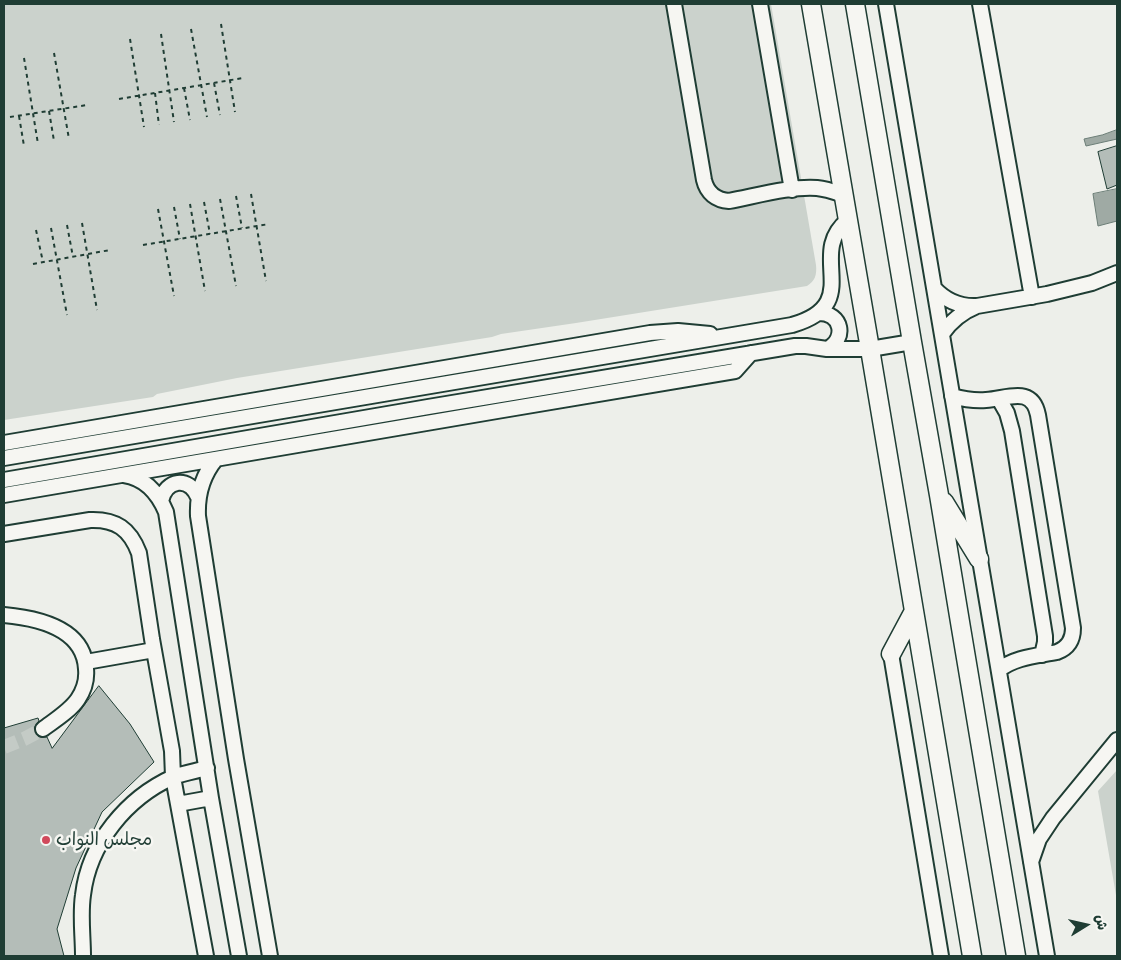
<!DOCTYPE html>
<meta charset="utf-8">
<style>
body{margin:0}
#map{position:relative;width:1121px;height:960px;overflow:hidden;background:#edefea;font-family:Caveat,"Playpen Sans Arabic",sans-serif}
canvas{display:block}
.frame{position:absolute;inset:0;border:5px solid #1f3d34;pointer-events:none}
.north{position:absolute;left:1061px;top:900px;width:50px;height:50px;-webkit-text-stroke:4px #f6f6f2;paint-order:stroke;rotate:80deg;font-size:14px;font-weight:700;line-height:20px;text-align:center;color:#1f3d34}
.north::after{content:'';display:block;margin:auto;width:18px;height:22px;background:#1f3d34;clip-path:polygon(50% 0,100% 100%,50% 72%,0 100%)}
</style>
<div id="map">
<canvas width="1121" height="960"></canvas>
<div class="frame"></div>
<div class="north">ش</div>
</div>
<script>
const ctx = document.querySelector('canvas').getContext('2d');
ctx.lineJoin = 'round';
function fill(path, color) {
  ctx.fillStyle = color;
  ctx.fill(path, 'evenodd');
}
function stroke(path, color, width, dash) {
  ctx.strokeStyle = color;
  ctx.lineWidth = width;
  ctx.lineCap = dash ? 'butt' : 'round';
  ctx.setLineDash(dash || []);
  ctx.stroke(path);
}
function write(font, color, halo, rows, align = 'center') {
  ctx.font = font + ' Caveat,"Playpen Sans Arabic",sans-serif';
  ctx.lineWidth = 5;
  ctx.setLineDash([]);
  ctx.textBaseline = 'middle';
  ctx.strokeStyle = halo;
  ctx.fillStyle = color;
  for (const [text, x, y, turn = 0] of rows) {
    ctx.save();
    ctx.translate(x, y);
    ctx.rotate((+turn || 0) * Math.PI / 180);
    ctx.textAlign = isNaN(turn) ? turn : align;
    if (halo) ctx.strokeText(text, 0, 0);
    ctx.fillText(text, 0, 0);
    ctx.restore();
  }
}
const green = new Path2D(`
 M4 4H771L816 265C817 275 815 281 807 286L576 323 501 334 492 337 237 378 157 394 153 397 4 420Z
 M1117 770V901L1098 791Z`);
const water = new Path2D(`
 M1117 130V139L1086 146 1084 139 1102 135Z
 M1117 189V221L1098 226 1093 194Z`);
const building = new Path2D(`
 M1117 146V185L1107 189 1098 152Z
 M99 686 130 724 154 762 102 812 76 868 57 929 64 956H4V728L38 718 39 721 35 726 34 730 36 734 40 737H47L52 748Z`);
const minorTunnel = new Path2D(`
 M4 747 24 739 43 729`);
const path = new Path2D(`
 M221 24 235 112
 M191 29 207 117
 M161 34 174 122
 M130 39 144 127
 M54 53 69 139
 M24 58 38 144
 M214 83 220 115
 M184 88 190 120
 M155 93 159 125
 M119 99 243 78
 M49 111 54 141
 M19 116 24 146
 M10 117 87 105
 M251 194 266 281
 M236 196 242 228
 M220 199 236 286
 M204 202 210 234
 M190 204 205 291
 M174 207 180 239
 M158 209 174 296
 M82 223 97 310
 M67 225 73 257
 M51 228 67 315
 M36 230 43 262
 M143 245 269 224
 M33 264 110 250`);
const minor = new Path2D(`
 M674 4 704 180C707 193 716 200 729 201 756 196 791 186 817 188 827 189 835 192 844 195
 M760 4 792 190
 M886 4 1047 956
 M980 4 1032 297
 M934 288C946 301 960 307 977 306L1047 294 1092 283 1117 273
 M819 313C842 313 847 339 827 349
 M942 334C951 321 962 312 977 306
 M952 396C963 399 975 401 986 400 1007 399 1032 385 1038 415L1073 628C1073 640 1068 648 1057 652 1037 656 1015 657 999 670
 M999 399 1007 413 1012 431 1045 636V642L1042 655
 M4 443 650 333 678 331 710 334
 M4 458 792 325C866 304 805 254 848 220
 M216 459C202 476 197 494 198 516L236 759 270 956
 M124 475C145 478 158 493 166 512L211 798 239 956
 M4 480 428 407 795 346H806L827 349H870L912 342
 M4 495 497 411 735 371 751 353
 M161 501C166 479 189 476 198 497
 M4 534 90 520C116 519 130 529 139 553L152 639 172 751 173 777 206 956
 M4 615C37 618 84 628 86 669 87 679 84 690 78 699 70 711 55 720 43 729
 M891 654 941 956
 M86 662 154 650
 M178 804 211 798
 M1031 862 1039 839 1053 818 1117 740
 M83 956C83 936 80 915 83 895 89 843 127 798 173 777 184 773 196 771 207 768`);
const major = new Path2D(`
 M811 4 870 349 972 956
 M855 4 912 342 939 495 961 628 1016 956
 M944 502 979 559
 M891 654 914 611`);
const markers = [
 [46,840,5,"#d1495b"]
];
const poiNames = [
 ["مجلس النواب",56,840]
];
fill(green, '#cbd2cc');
fill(water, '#9faaa4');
stroke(water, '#6c7e77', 1);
fill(building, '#b4bdb8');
stroke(building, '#1f3d34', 1);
stroke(minorTunnel, '#c4cbc6', 14, [14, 7]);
stroke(minor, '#1f3d34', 18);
stroke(major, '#1f3d34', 21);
stroke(path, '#1f3d34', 2, [4, 4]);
stroke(minor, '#f6f6f2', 14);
stroke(major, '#f6f6f2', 18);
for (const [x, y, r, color] of markers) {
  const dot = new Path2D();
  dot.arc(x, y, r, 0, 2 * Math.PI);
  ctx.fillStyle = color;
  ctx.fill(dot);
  stroke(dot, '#f6f6f2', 2);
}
write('18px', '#1f3d34', '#f6f6f2', poiNames, 'left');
</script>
